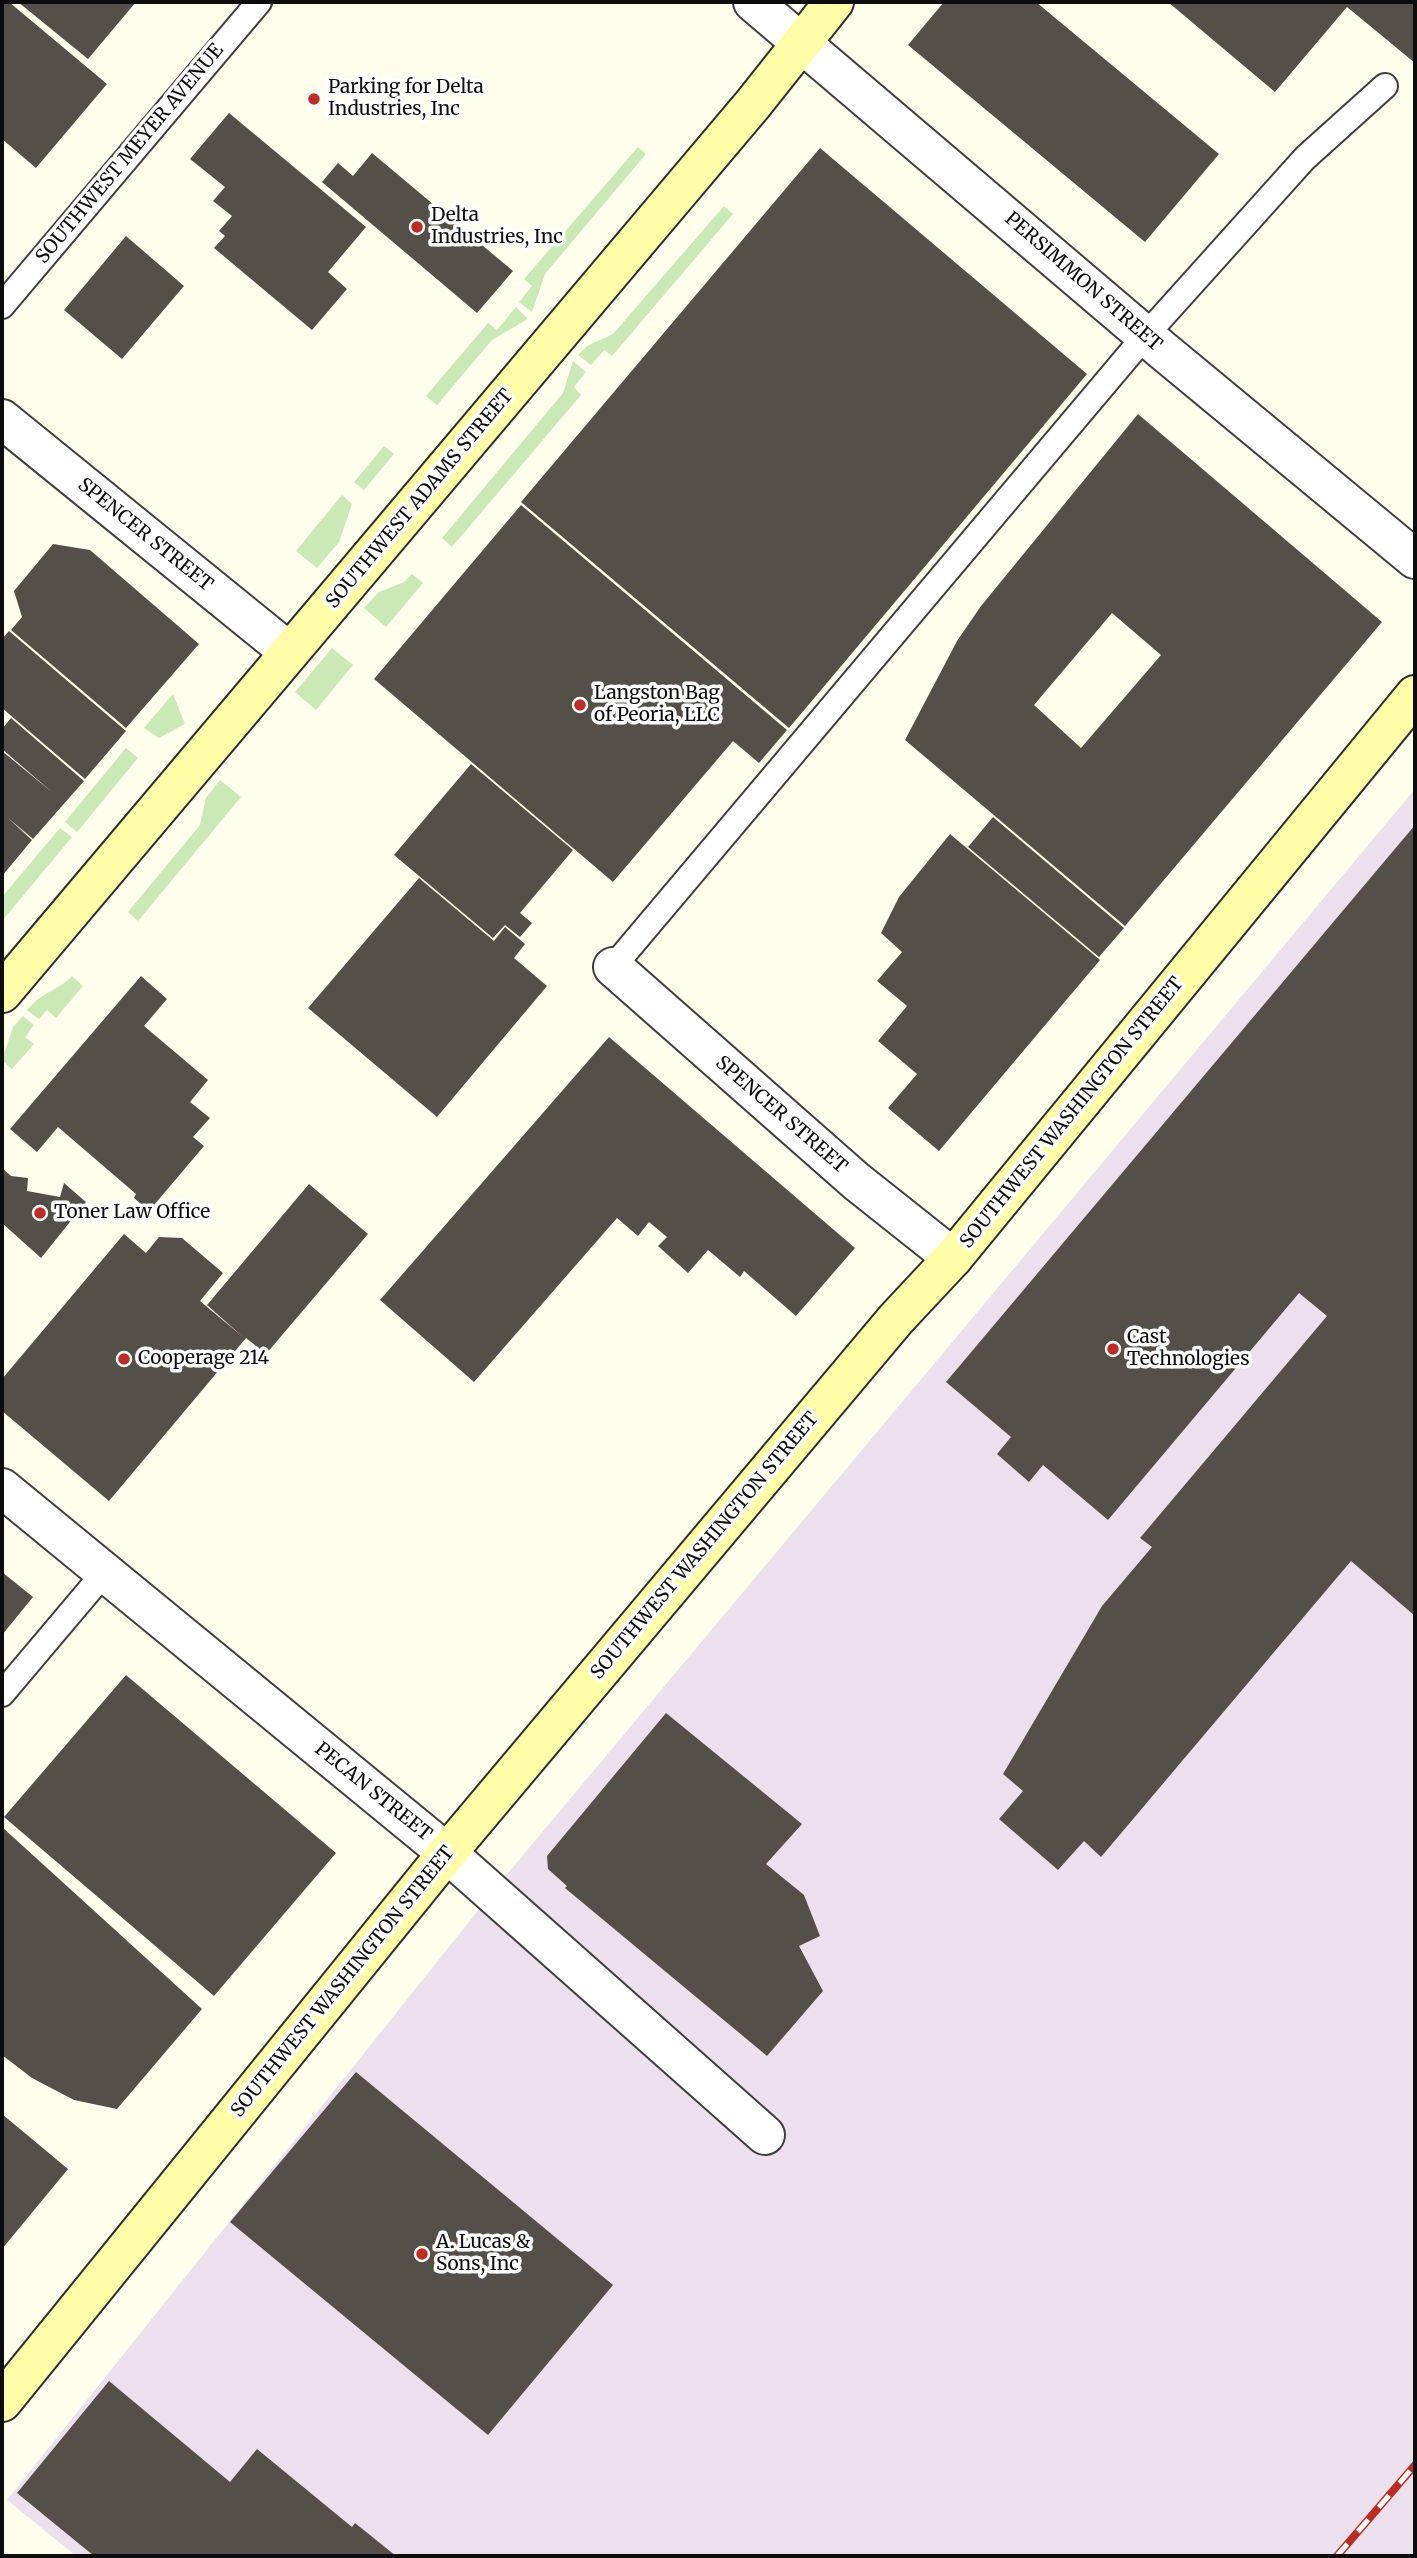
<!DOCTYPE html>
<style>
body{margin:0}
#map{position:relative;width:1417px;height:2558px;overflow:hidden;background:#fffdec;font-family:Merriweather,serif}
canvas{display:block}
.frame{position:absolute;inset:0;border:4px solid #0c0c0c;pointer-events:none}
</style>
<div id="map">
<canvas width="1417" height="2558"></canvas>
<div class="frame"></div>
</div>
<script>
const ctx = document.querySelector('canvas').getContext('2d');
ctx.lineJoin = 'round';
function fill(path, color) {
  ctx.fillStyle = color;
  ctx.fill(path, 'evenodd');
}
function stroke(path, color, width, dash) {
  ctx.strokeStyle = color;
  ctx.lineWidth = width;
  ctx.lineCap = dash ? 'butt' : 'round';
  ctx.setLineDash(dash || []);
  ctx.stroke(path);
}
function write(font, color, halo, rows, align = 'center') {
  ctx.font = font + ' Merriweather,serif';
  ctx.lineWidth = 7;
  ctx.setLineDash([]);
  ctx.textBaseline = 'middle';
  ctx.strokeStyle = halo;
  ctx.fillStyle = color;
  for (const [text, x, y, turn = 0] of rows) {
    ctx.save();
    ctx.translate(x, y);
    ctx.rotate((+turn || 0) * Math.PI / 180);
    ctx.textAlign = isNaN(turn) ? turn : align;
    if (halo) ctx.strokeText(text, 0, 0);
    ctx.fillText(text, 0, 0);
    ctx.restore();
  }
}
const industrial = new Path2D(`
 M1415 789V2556H76L7 2500 508 1873Z`);
const green = new Path2D(`
 M638 147 646 154 545 274 532 312 519 302 532 286 524 279Z
 M724 206 733 214 612 356 604 350 591 365 578 355 587 346 613 334Z
 M516 307 527 318 526 320 492 340 437 405 426 396 488 323 497 330Z
 M573 361 586 372 574 387 581 395 452 547 442 538 563 393Z
 M384 446 394 454 364 490 354 482Z
 M342 495 352 504 339 542 317 568 296 551Z
 M412 574 423 583 386 627 364 608 379 592 404 582Z
 M332 648 353 665 316 710 295 692Z
 M173 694 185 724 159 738 144 728Z
 M126 748 138 758 77 832 65 822Z
 M220 780 241 797 138 921 128 912 200 825 206 798Z
 M60 828 72 837 2 921V897Z
 M72 976 83 986 56 1018 47 1010 39 1019 27 1010C44 990 58 991 72 976Z
 M23 1016 34 1025 25 1037 34 1044 12 1069 2 1060 13 1027Z`);
const building = new Path2D(`
 M2 2H9L107 84 36 168 2 139Z
 M18 2H136L88 59Z
 M944 2H1036L1219 154 1145 242 908 45Z
 M1168 2H1415V63L1347 7 1275 92Z
 M229 113 366 227 328 272 347 289 312 330 214 248 225 236 219 231 232 216 213 201 225 187 190 159Z
 M820 148 1087 374 789 728 521 502Z
 M372 153 513 271 477 313 322 182 338 163 353 176Z
 M126 236 184 286 122 359 64 310Z
 M1138 414 1382 622 1125 926 905 740 957 641 981 606ZM1112 613 1161 655 1081 748 1034 705Z
 M521 505 787 730 759 763 733 741 613 882 374 679Z
 M53 544 90 550 199 644 126 728 11 630 22 617 14 591Z
 M9 631 126 731 85 779 2 708V639Z
 M11 718 84 781 33 839 7 817 32 840 2 876V751L53 793 2 749V729Z
 M471 764 573 850 520 913 532 923 520 937 505 925 493 938 394 855Z
 M993 817 1124 928 1099 957 968 847Z
 M1415 825V1616L1351 1561 1101 1857 1084 1841 1058 1870 999 1819 1023 1791 1003 1774 1102 1606 1152 1547 1140 1538 1327 1316 1299 1293 1108 1520 1043 1465 1029 1482 997 1454 1011 1437 946 1382Z
 M950 834 1100 960 939 1151 888 1108 917 1074 878 1041 907 1006 877 981 902 952 881 933 899 897Z
 M419 878 494 941 505 927 525 944 514 958 547 986 437 1117 308 1008Z
 M141 976 167 999 144 1026 208 1080 190 1102 210 1118 193 1137 204 1146 149 1211 134 1198 136 1194 58 1127 37 1152 10 1129Z
 M609 1037 855 1248 796 1316 744 1271 740 1277 708 1250 688 1273 658 1246 667 1237 649 1222 638 1236 617 1218 474 1382 380 1300Z
 M2 1168 11 1176 28 1178 27 1191 60 1197 64 1183 86 1202 41 1258 2 1223Z
 M309 1184 368 1234 266 1354 246 1338 109 1501 2 1411V1379L124 1234 146 1253 159 1237 182 1238 223 1273 200 1301 243 1337 207 1305Z
 M2 1572 33 1597 2 1635Z
 M126 1675 336 1853 214 1996 4 1817Z
 M666 1713 802 1824 766 1864 804 1895 820 1936 799 1946 823 1991 767 2056 565 1888 567 1886 548 1869 547 1856Z
 M2 1827 202 2009 117 2109 74 2100 32 2078 2 2055Z
 M356 2072 613 2285 488 2435 230 2222Z
 M2 2114 68 2169 2 2249Z
 M109 2381 230 2482 257 2449 352 2527 355 2523 396 2556H94L17 2493Z`);
const lane = new Path2D(`
 M2 306 259 2
 M613 967 1145 336 1305 158 1385 86
 M2 1694 105 1572`);
const street = new Path2D(`
 M753 2 1161 349 1415 559
 M2 419 288 651
 M613 967 856 1181 953 1258
 M2 1488 447 1853 765 2135`);
const secondary = new Path2D(`
 M2 993 753 104 834 2
 M2 2402 447 1853 896 1319 953 1258 1415 695`);
const rail = new Path2D(`
 M1337 2556 1415 2465`);
const markers = [
 [314,99,7,"#bb2c25"],
 [417,227,7,"#bb2c25"],
 [580,705,7,"#bb2c25"],
 [40,1213,7,"#bb2c25"],
 [1113,1349,7,"#bb2c25"],
 [124,1359,7,"#bb2c25"],
 [422,2254,7,"#bb2c25"]
];
const poiNames = [
 ["Parking for Delta",328,88],
 ["Industries, Inc",328,110],
 ["Delta",431,216],
 ["Industries, Inc",431,238],
 ["Langston Bag",594,694],
 ["of Peoria, LLC",594,716],
 ["Toner Law Office",54,1213],
 ["Cast",1127,1338],
 ["Technologies",1127,1360],
 ["Cooperage 214",138,1359],
 ["A. Lucas &",436,2243],
 ["Sons, Inc",436,2265]
];
const streetNames = [
 ["SOUTHWEST MEYER AVENUE",130,154,-50],
 ["PERSIMMON STREET",1083,282,41],
 ["SOUTHWEST ADAMS STREET",420,499,-50],
 ["SPENCER STREET",145,535,39],
 ["SOUTHWEST WASHINGTON STREET",1072,1113,-51],
 ["SPENCER STREET",781,1115,41],
 ["SOUTHWEST WASHINGTON STREET",705,1546,-50],
 ["PECAN STREET",373,1792,39],
 ["SOUTHWEST WASHINGTON STREET",343,1982,-51]
];
fill(industrial, '#ebe0eb');
fill(green, '#cbe9b6');
fill(building, '#554f49');
stroke(lane, '#3f3f3f', 28);
stroke(street, '#3f3f3f', 42);
stroke(secondary, '#2e2e2e', 42);
stroke(lane, '#fff', 24);
stroke(street, '#fff', 38);
stroke(secondary, '#fffda7', 38);
stroke(rail, '#bb2c25', 8);
stroke(rail, '#fff', 5, [16]);
for (const [x, y, r, color] of markers) {
  const dot = new Path2D();
  dot.arc(x, y, r, 0, 2 * Math.PI);
  ctx.fillStyle = color;
  ctx.fill(dot);
  stroke(dot, '#fff', 2.5);
}
write('19px', '#0c0c0c', '#fff', poiNames, 'left');
write('19px', '#0c0c0c', '#fff', streetNames);
</script>
